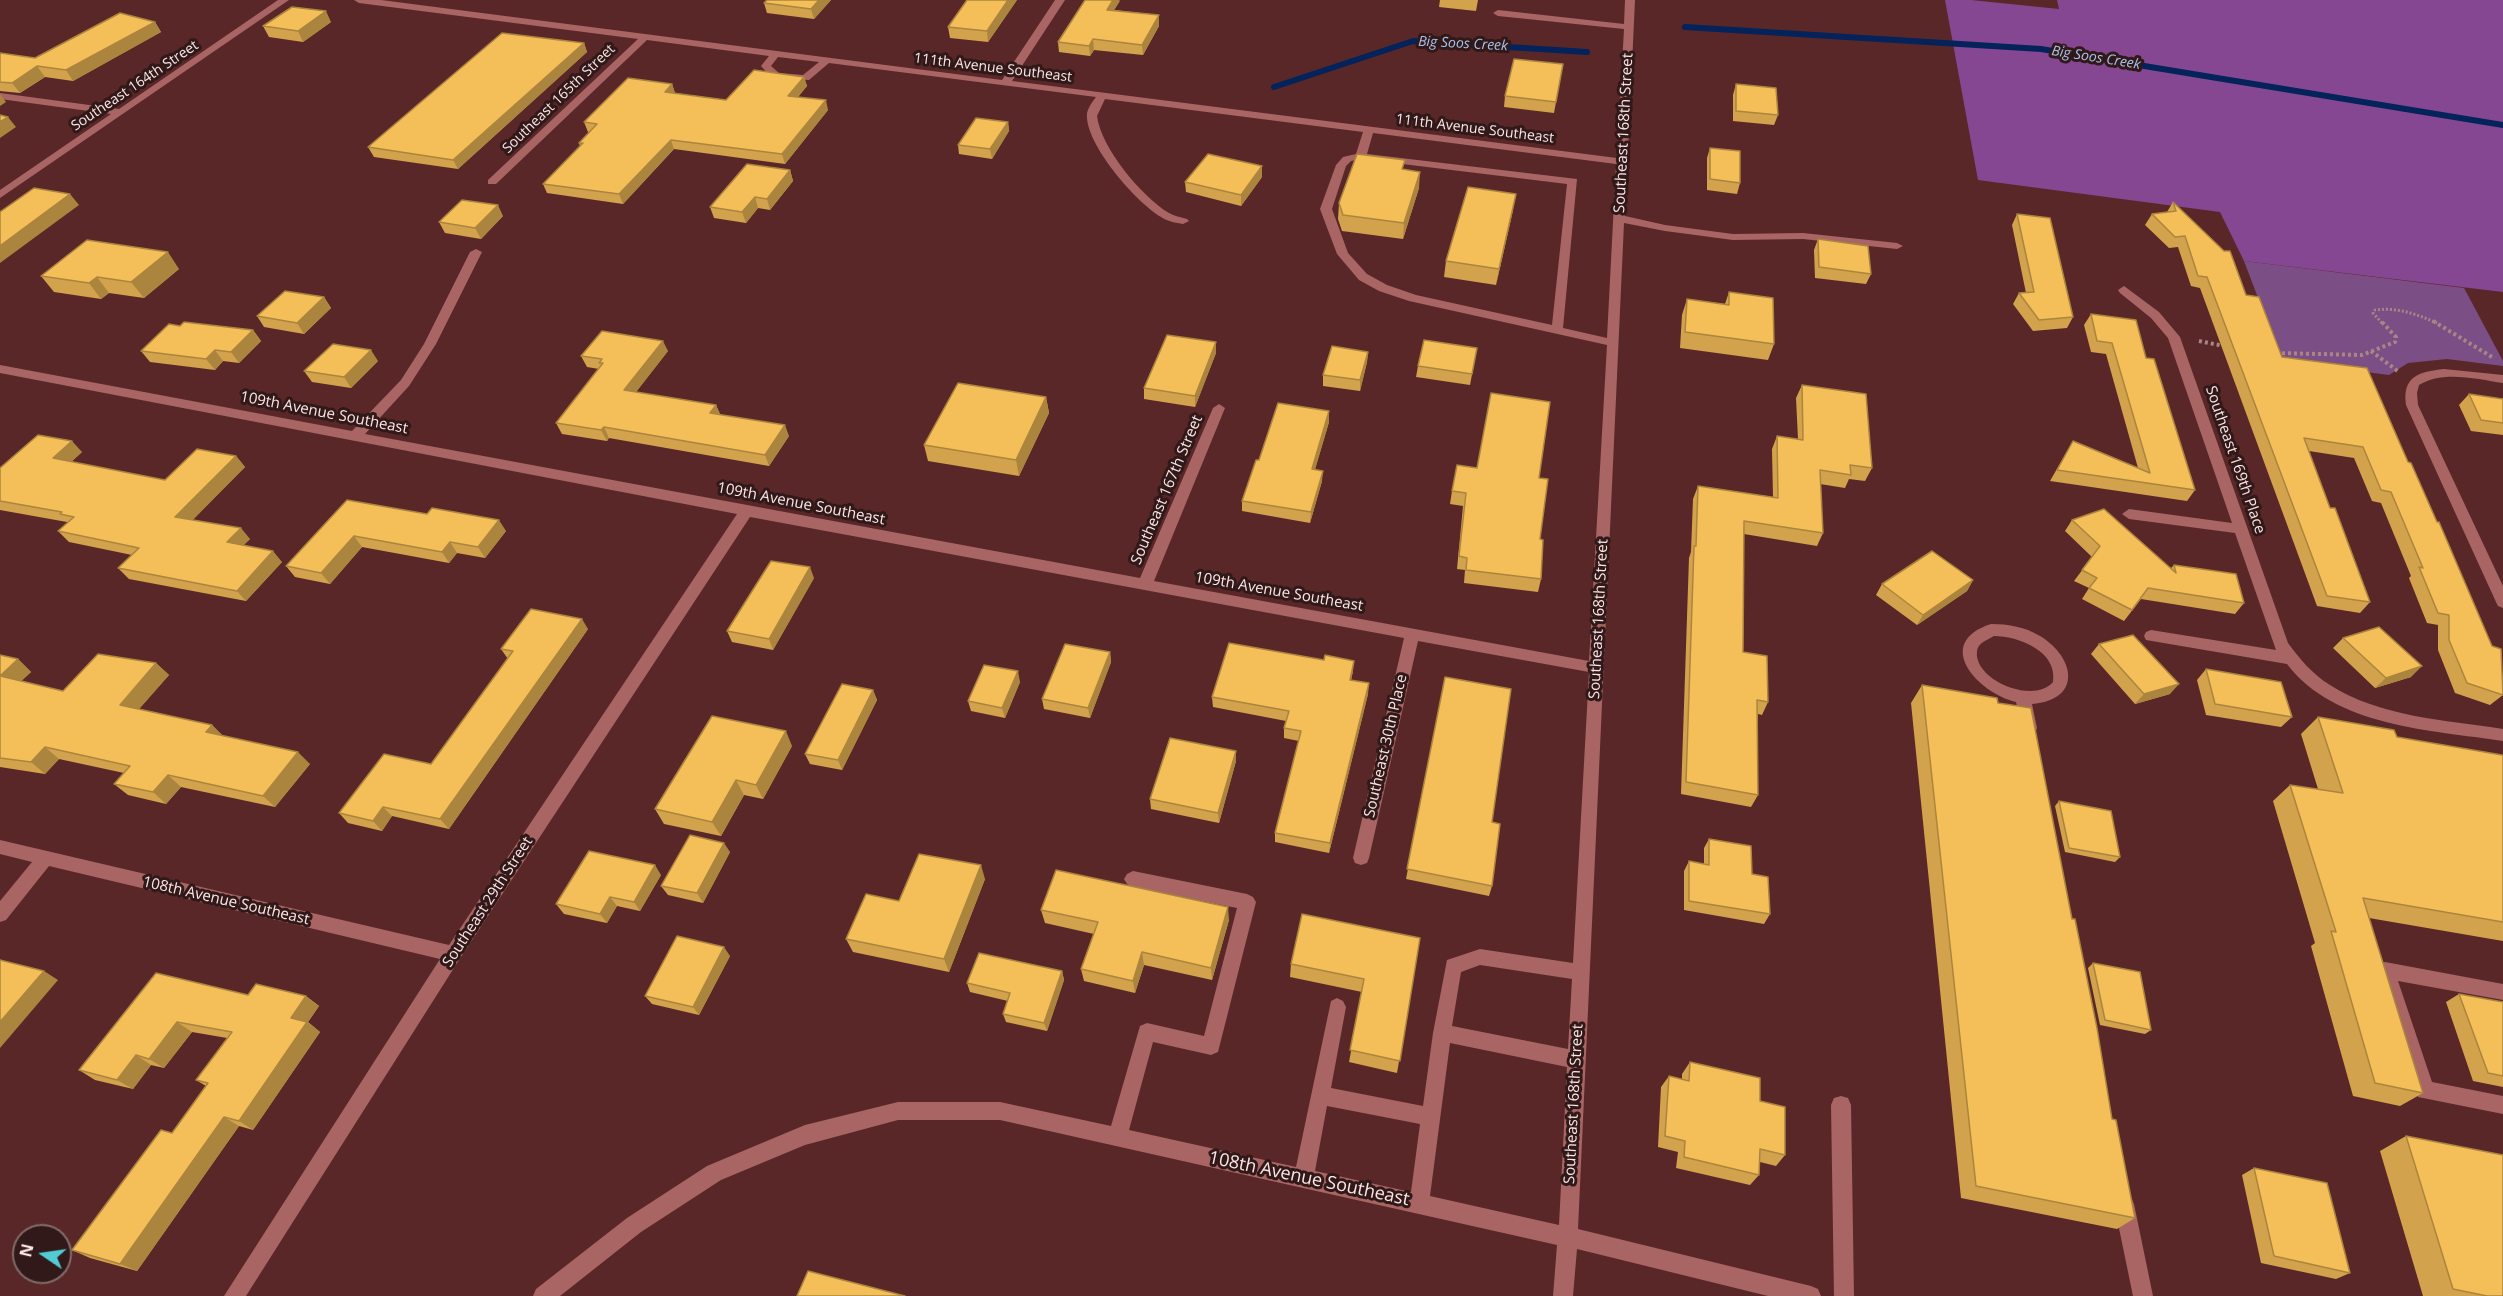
<!DOCTYPE html>
<style>
body{margin:0}
#map{position:relative;width:2503px;height:1296px;overflow:hidden;background:#5a2728;font-family:"Open Sans",sans-serif}
canvas{display:block}
.north{position:absolute;left:12px;top:1224px;width:60px;height:60px;box-sizing:border-box;background:#301918;border:2px solid #816b6a;border-radius:50%;rotate:283deg;font-size:16px;font-weight:700;line-height:24px;text-align:center;color:#fbe6e5}
.north::after{content:'';display:block;margin:auto;width:21px;height:27px;background:#51ccd3;clip-path:polygon(50% 0,100% 100%,50% 72%,0 100%)}
</style>
<div id="map">
<canvas width="2503" height="1296"></canvas>
<div class="north">N</div>
</div>
<script>
const ctx = document.querySelector('canvas').getContext('2d');
ctx.lineJoin = 'round';
function fill(path, color) {
  ctx.fillStyle = color;
  ctx.fill(path, 'evenodd');
}
function stroke(path, color, width, dash) {
  ctx.strokeStyle = color;
  ctx.lineWidth = width;
  ctx.lineCap = dash ? 'butt' : 'round';
  ctx.setLineDash(dash || []);
  ctx.stroke(path);
}
function write(font, color, halo, rows, align = 'center') {
  ctx.font = font + ' "Open Sans",sans-serif';
  ctx.lineWidth = 6;
  ctx.setLineDash([]);
  ctx.textBaseline = 'middle';
  ctx.strokeStyle = halo;
  ctx.fillStyle = color;
  for (const [text, x, y, turn = 0] of rows) {
    ctx.save();
    ctx.translate(x, y);
    ctx.rotate((+turn || 0) * Math.PI / 180);
    ctx.textAlign = isNaN(turn) ? turn : align;
    if (halo) ctx.strokeText(text, 0, 0);
    ctx.fillText(text, 0, 0);
    ctx.restore();
  }
}
const green = new Path2D(`
 M2244 261 2464 288 2503 361V366L2447 359 2408 363 2389 375 2282 361Z`);
const forest = new Path2D(`
 M1945 0H1971L2059 9 2057 0H2503V292L2244 261 2220 212 1978 180Z`);
const stream = new Path2D(`
 M1685 27 2041 49 2503 125
 M1274 87 1413 41 1587 52`);
const pathFar1 = new Path2D(`
 M2382 323 2373 313 2375 310C2398 307 2416 314 2437 323`);
const path = new Path2D(`
 M2433 321 2492 357
 M2199 341 2224 346
 M2371 351 2399 372
 M2276 353 2362 355 2395 342 2396 337 2381 321`);
const minor = new Path2D(`
 M278 0H289L0 198V190L111 114 0 99V93L119 109Z
 M354 0H381L1002 80 1055 0H1065L1012 81 1617 158 1624 29 1498 16 1493 13 1498 10 1624 24 1625 0H1635L1625 216 1665 225 1733 234 1803 233 1897 243 1903 246 1897 249 1803 239 1733 240 1665 231 1624 223 1578 1229 1811 1286 1818 1289 1821 1296H1768L1577 1249 1573 1296H1553L1557 1245 1000 1120H898L805 1145 721 1180 641 1232 560 1296H533L536 1289 627 1218 707 1166 805 1125 898 1102H1000L1111 1126 1140 1026 1147 1023 1204 1036 1237 908 1133 887 1127 884 1124 879 1127 874 1133 871 1247 894 1253 897 1256 902 1218 1052 1211 1055 1153 1042 1129 1130 1296 1167 1331 1001 1337 998 1343 1001 1346 1007 1331 1088 1423 1106 1433 1033 1447 960 1480 949 1573 963 1589 672 1418 641 1369 858 1367 863 1361 865 1355 863 1353 858 1404 638 750 517 459 960 246 1296H224L440 959 49 866 6 920 0 922V901L32 862 0 854V840L449 945 737 514 0 373V365L352 431 401 380 424 344 470 252 476 249 482 252 436 344 409 386 365 434 1140 578 1213 408 1219 404 1225 408 1154 581 1589 661 1607 345 1409 301 1379 291 1359 280 1337 254 1320 209 1336 165 1343 157 1356 154 1363 132 1105 99 1097 116C1101 148 1142 197 1169 213 1174 216 1181 217 1187 219L1189 221 1183 224C1176 223 1167 221 1161 217 1136 202 1089 148 1087 118 1086 110 1091 104 1096 97L829 63 809 80 772 78 761 66 769 56 647 40 496 184H488V180L638 39 359 3ZM778 57 819 62 803 75 779 73 771 66ZM1373 133 1616 164 1607 338 1563 328 1577 179 1367 154ZM1361 159 1567 184 1552 325 1416 295 1387 285 1367 274 1348 253 1332 209 1346 166 1351 161ZM1480 965 1572 979 1568 1049 1452 1026 1461 972ZM1450 1043 1567 1067 1559 1225 1430 1196ZM1327 1106 1420 1124 1411 1192 1315 1171Z
 M2124 286 2159 312 2180 337 2288 643C2300 659 2312 674 2330 685 2380 717 2445 720 2503 729V741C2431 730 2335 727 2287 664L2146 640 2144 636 2146 632 2151 630 2276 650 2235 533 2129 519 2122 514 2129 509 2232 523 2168 338 2151 318 2120 293 2118 290Z
 M2444 369 2503 375V383C2478 379 2442 370 2419 385L2417 393 2418 405 2503 586V608L2498 606 2496 602 2406 405C2402 376 2419 372 2444 369Z
 M1991 624C2009 624 2025 627 2040 636 2076 658 2082 700 2032 704L2037 728 2035 733 2029 734 2023 733 2016 702C1978 693 1932 643 1991 624ZM1994 636C2018 636 2058 651 2053 682 2034 705 1973 680 1977 651 1978 643 1987 640 1994 636Z
 M2385 962 2503 984V1000L2398 981 2432 1082 2503 1096V1114L2418 1097 2376 970 2379 964Z
 M1841 1096 1848 1098 1851 1105 1854 1296H1834L1831 1105 1834 1098Z
 M2124 1194 2131 1197 2134 1204 2153 1296H2133L2114 1204 2117 1197Z`);
const wall = new Path2D(`
 M831 0 814 19 767 13 764 3Z
 M1017 0 988 42 950 38 948 27Z
 M1085 0H1119L1114 10 1159 15V26L1143 55 1094 50 1090 56 1059 52 1058 42Z
 M1440 0H1478L1476 11 1439 7Z
 M155 22 161 32 73 81 45 77 20 93 0 91V53L35 58Z
 M331 22 303 42 269 37 263 26Z
 M584 43 587 52 458 169 374 157 368 147Z
 M1563 64 1554 113 1504 107 1505 96Z
 M804 77 807 86 798 97 828 110 785 164 674 149 623 204 547 193 543 184 580 146 579 143 590 132H588L584 122 672 84 675 93 726 100Z
 M1736 84 1778 115 1774 125 1733 121V95Z
 M1008 122 1009 131 992 159 959 154 958 145Z
 M1710 148 1740 183 1737 194 1707 190V158Z
 M1262 166V177L1241 206 1186 192 1185 182Z
 M790 170 793 181 770 210 758 208 746 223 714 218 710 207Z
 M1419 188 1403 239 1342 231 1338 219 1339 203Z
 M2173 202 2246 295 2282 357 2367 368 2503 695 2490 705 2455 693 2438 650V625L2427 623 2409 578 2411 576 2381 503 2372 501 2354 458 2309 451 2330 508 2370 602 2360 613 2317 606 2200 288 2191 286 2178 247 2169 248 2145 225 2152 214 2167 212Z
 M1513 210 1496 285 1444 277 1446 261Z
 M2017 214 2073 317 2067 328 2033 331 2013 304 2019 293H2026L2012 225Z
 M503 216 481 239 445 233 439 222Z
 M1818 239 1871 274 1866 284 1815 278 1814 250Z
 M179 269 144 298 109 293 101 299 54 292 41 276Z
 M1729 292 1774 344 1768 360 1680 348 1682 315 1687 299 1725 304Z
 M324 297 331 308 304 334 264 327 257 316Z
 M2091 314 2146 358 2195 490 2187 501 2050 481 2073 441 2138 468 2106 354 2091 352 2084 325Z
 M253 330 261 341 239 363 223 361 215 370 150 362 141 351Z
 M1477 348 1470 385 1416 377 1418 366Z
 M668 351 636 392 716 405 720 414 789 436 769 466 609 438 607 441 562 434 556 423 599 369 587 367 581 356Z
 M1368 352 1367 362 1360 391 1323 386V375Z
 M1216 353 1195 407 1144 399V388Z
 M378 361 351 388 312 382 304 371Z
 M1802 385 1872 468 1865 481 1849 479 1845 488 1820 484 1823 533 1817 546 1744 534 1743 652 1768 702 1762 715 1758 714V795L1751 807 1681 794 1689 558 1691 552 1693 499 1698 486 1773 497 1772 449 1777 436 1798 439 1796 398Z
 M2469 394 2503 399V435L2471 431 2459 405Z
 M1046 397 1049 413 1019 476 928 461 924 445Z
 M1329 411V422L1315 469 1322 481 1310 523 1242 511V501L1259 460Z
 M82 452 71 462 165 480 236 456 245 467 192 520 250 539 243 545 282 562 246 601 129 579 118 568 132 555 69 542 58 531 68 523 67 522 0 510V468Z
 M1539 478 1541 579 1538 592 1464 583 1465 570 1457 569 1463 506 1450 504 1452 491Z
 M347 500 506 531 485 558 457 553 449 563 362 547 330 584 295 577 286 566Z
 M2072 520 2171 568 2174 565 2244 603 2235 614 2141 599 2124 621 2082 599 2089 588 2074 581 2092 557 2065 531Z
 M814 578 773 650 732 642 727 631Z
 M1973 580 1967 591 1917 625 1876 595 1882 584Z
 M588 629 449 829 392 816 382 831 348 823 339 813 431 764 508 659 501 649Z
 M2343 638 2411 677 2375 688 2333 648Z
 M2099 644 2170 694 2135 704 2091 654Z
 M1110 652 1111 662 1090 718 1044 709 1042 699Z
 M0 655 18 659 31 672 21 681 63 691 156 663 169 675 139 709 212 725 223 736 310 764 275 807 181 787 166 804 128 795 114 784 124 773 59 759 45 774 0 767Z
 M2206 669 2292 717 2281 727 2206 715 2197 680Z
 M1353 671 1351 680 1368 694 1329 853 1275 842V833L1299 741 1284 738V728L1286 721 1213 707 1212 697Z
 M1445 677 1492 822V886L1489 896 1406 879Z
 M1020 682 1005 718 971 711 968 701Z
 M1922 685 1998 703 2112 1119 2135 1218 2117 1229 1961 1198 1911 703Z
 M873 690 877 700 842 770 810 764 805 754Z
 M2318 717 2397 737 2503 756V941L2369 918 2423 1093 2400 1106 2353 1096 2311 946 2315 943 2273 801 2290 785 2318 789 2301 734Z
 M792 746 763 799 744 795 721 836 664 824 655 809Z
 M1236 761 1219 823 1151 809 1150 799Z
 M2059 801 2120 857 2115 862 2065 852 2055 806Z
 M1709 839 1752 874 1770 914 1764 924 1684 910V871L1689 861 1704 864V848Z
 M730 852 703 903 668 895 661 886Z
 M661 875 640 911 617 906 607 923 564 914 556 904Z
 M985 879 949 972 853 952 846 939 899 901Z
 M1041 910 1229 920 1212 980 1144 965 1135 993 1084 981 1081 969 1094 934 1045 923Z
 M1420 938 1397 1073 1349 1062 1362 992 1290 977 1291 964Z
 M730 956 699 1015 652 1004 645 996Z
 M2093 963 2151 1030 2145 1034 2100 1025 2088 968Z
 M1062 971 1064 980 1047 1031 1006 1022 1003 1014 1008 1001 970 992 967 983Z
 M156 973 248 995 306 996 319 1006 308 1022 320 1032 253 1130 239 1126 137 1271 90 1258 72 1250 172 1133 206 1086 196 1080 227 1038 192 1032 164 1068 151 1065 133 1089 95 1080 79 1070Z
 M2459 994 2503 1002V1087L2473 1081 2446 1002Z
 M1690 1062 1760 1101 1785 1155 1776 1166 1760 1162 1759 1175 1750 1185 1676 1168 1678 1152 1658 1147 1661 1087 1669 1076 1682 1079V1074Z
 M2406 1136 2503 1296H2423L2380 1151Z
 M2254 1168 2350 1273 2336 1279 2261 1263 2242 1175Z`);
const shadedWall = new Path2D(`
 M819 0H831L814 19 811 9Z
 M1008 0H1017L988 42 987 31Z
 M1113 0H1119L1120 1 1108 20 1107 10Z
 M326 11 331 22 303 42 298 31Z
 M1159 15V26L1143 55 1142 45Z
 M155 22 161 32 73 81 66 70Z
 M1093 39 1094 50 1090 56 1089 46Z
 M584 43 587 52 458 169 453 160Z
 M37 66 45 77 20 93 12 83Z
 M804 77 807 86 790 105 788 96Z
 M672 84 675 93 665 92Z
 M0 94 6 102 0 106Z
 M826 100 828 110 785 164 782 154Z
 M8 117 16 127 0 138V122Z
 M1008 122 1009 131 992 159 990 149Z
 M671 140 674 149 623 204 619 194Z
 M1262 166V177L1241 206V195Z
 M790 170 793 181 770 210 767 199Z
 M1420 172 1419 188 1403 239 1404 223Z
 M70 194 79 205 0 263V246Z
 M1516 194 1513 210 1496 285 1499 269Z
 M755 197 758 208 746 223 742 212Z
 M498 205 503 216 481 239 475 228Z
 M168 252 179 269 144 298 131 282Z
 M97 277 109 293 101 299 89 283Z
 M324 297 331 308 304 334 297 323Z
 M253 330 261 341 239 363 231 352Z
 M663 341 668 351 629 401 624 390Z
 M1216 342V353L1195 407V396Z
 M215 350 223 361 215 370 206 359Z
 M371 350 378 361 351 388 344 377Z
 M1368 352 1367 362 1360 391V380Z
 M1046 397 1049 413 1019 476 1016 460Z
 M716 405 720 416 710 413Z
 M1329 411V422L1312 480V469Z
 M785 425 789 436 769 466 765 455Z
 M604 427 609 438 607 441 601 430Z
 M72 441 82 452 63 469 53 458Z
 M236 456 245 467 185 528 175 517Z
 M1323 471 1322 481 1310 523 1311 512Z
 M499 520 506 531 485 558 478 547Z
 M241 528 250 539 236 553 227 542Z
 M354 536 362 547 330 584 321 573Z
 M450 542 457 553 449 563 442 552Z
 M273 551 282 562 246 601 237 591Z
 M810 567 814 578 773 650 769 639Z
 M1973 580 1967 591 1917 625 1923 615Z
 M582 619 588 629 449 829 440 819Z
 M1110 652 1111 662 1090 718 1088 708Z
 M18 659 31 672 14 688 0 676Z
 M1354 661 1353 671 1349 690 1350 680Z
 M156 663 169 675 132 717 120 705Z
 M2422 666 2411 677 2375 688 2386 678Z
 M1018 671 1020 682 1005 718 1002 708Z
 M1369 683 1368 694 1329 853 1330 843Z
 M2179 684 2170 694 2135 704 2144 694Z
 M873 690 877 700 842 770 838 760Z
 M212 725 224 737 206 732Z
 M786 731 792 746 763 799 756 785Z
 M45 747 59 759 45 774 31 762Z
 M1236 751V761L1219 823 1218 813Z
 M298 752 310 764 275 807 263 796Z
 M168 775 181 787 166 804 153 792Z
 M736 780 744 795 721 836 712 822Z
 M383 807 392 816 382 831 373 821Z
 M724 843 730 852 703 903 697 893Z
 M655 865 661 875 640 911 634 902Z
 M981 865 985 879 949 972 944 959Z
 M610 897 617 906 607 923 600 914Z
 M1228 907 1229 920 1212 980 1211 968Z
 M724 947 730 956 699 1015 693 1007Z
 M1142 952 1144 965 1135 993 1133 981Z
 M44 971 58 980 0 1048V1022Z
 M1062 971 1064 980 1047 1031 1044 1023Z
 M306 996 319 1006 308 1022 320 1032 253 1130 239 1121 291 1018Z
 M177 1022 192 1032 164 1068 149 1059Z
 M136 1055 151 1065 133 1089 117 1080Z
 M224 1117 239 1126 137 1271 120 1264Z`);
const building = new Path2D(`
 M767 0H819L811 9 764 3Z
 M967 0H1008L987 31 948 27Z
 M1085 0H1113L1107 10 1159 15 1142 45 1093 39 1089 46 1058 42Z
 M292 7 326 11 298 31 263 26Z
 M120 13 155 22 66 70 37 66 12 83 0 82V53L35 58Z
 M502 33 584 43 453 160 368 147Z
 M1514 59 1563 64 1556 102 1505 96Z
 M754 70 804 77 788 96 826 100 782 154 671 140 619 194 543 184 583 143H579L597 124 584 122 628 78 672 84 665 92 726 100Z
 M1736 84 1776 88 1778 115 1736 111Z
 M0 115 8 117 0 122Z
 M976 118 1008 122 990 149 958 145Z
 M1710 148 1740 151V183L1710 179Z
 M1208 154 1262 166 1241 195 1185 182Z
 M1357 154 1405 160 1402 169 1420 172 1404 223 1343 215 1339 203Z
 M747 164 790 170 767 199 755 197 742 212 710 207Z
 M1468 187 1516 194 1499 269 1446 261Z
 M34 188 70 194 0 246V212Z
 M462 200 498 205 475 228 439 222Z
 M2173 202 2224 251H2230L2246 295 2259 297 2282 357 2367 368 2408 462 2411 463 2437 522H2439L2492 646 2501 649 2503 695 2467 683 2449 640V615L2438 613 2419 567 2423 568 2391 492 2381 490 2363 447 2304 438 2330 508H2335L2370 602 2327 596 2207 277 2198 276 2185 236 2175 237 2152 214 2176 211Z
 M2017 214 2050 218 2073 317 2039 320 2019 293 2034 292Z
 M1818 239 1868 246 1871 274 1819 267Z
 M87 240 168 252 131 282 97 277 89 283 41 276Z
 M285 291 324 297 297 323 257 316Z
 M1729 292 1773 298 1774 344 1685 332 1687 299 1729 305Z
 M2091 314 2136 320 2146 358 2154 359 2195 490 2057 470 2073 441 2150 473 2112 343 2097 341Z
 M184 322 253 330 231 352 215 350 206 359 141 351 169 324 180 326Z
 M602 331 663 341 624 390 716 405 710 413 785 425 765 455 604 427 601 430 556 423 603 363H599L602 359 581 356Z
 M1167 335 1216 342 1195 396 1144 388Z
 M1424 340 1477 348 1472 374 1418 366Z
 M333 344 371 350 344 377 304 371Z
 M1332 346 1368 352 1360 380 1323 375Z
 M958 383 1046 397 1016 460 924 445Z
 M1802 385 1866 394 1872 468 1850 465 1851 475 1820 470 1823 533 1744 521 1743 652 1767 656 1768 702 1757 700 1758 795 1686 782 1694 546H1696L1698 486 1778 498 1777 436 1803 440Z
 M1491 393 1550 402 1539 478 1548 479 1540 539 1543 540 1541 579 1466 570 1467 558 1459 556 1466 493 1452 491 1457 465 1477 468Z
 M2469 394 2503 399V423L2481 420Z
 M1278 403 1329 411 1312 469 1323 471 1311 512 1242 501 1256 460H1259Z
 M38 435 72 441 53 458 165 480 197 449 236 456 175 517 241 528 227 542 273 551 237 591 118 568 139 548 58 531 74 517 60 514 62 512 0 501V468Z
 M347 500 427 514 432 508 499 520 478 547 450 542 442 552 354 536 321 573 286 566Z
 M2104 509 2176 573 2174 565 2236 574 2244 603 2148 588 2132 610 2089 588 2097 578 2082 570 2100 546 2072 520Z
 M1932 551 1973 580 1923 615 1882 584Z
 M771 561 810 567 769 639 727 631Z
 M531 609 582 619 440 819 383 807 373 821 339 813 384 754 431 764 513 651 501 649Z
 M2379 627 2422 666 2386 678 2343 638Z
 M2133 635 2179 684 2144 694 2099 644Z
 M1229 643 1324 660 1325 655 1354 661 1350 680 1369 683 1330 843 1275 833 1301 731 1284 728 1289 711 1212 697Z
 M1065 644 1110 652 1088 708 1042 699Z
 M98 654 156 663 120 705 212 725 206 732 298 752 263 796 168 775 153 792 114 784 130 766 45 747 31 762 0 758V676L63 691Z
 M0 655 18 659 0 676Z
 M984 665 1018 671 1002 708 968 701Z
 M2206 669 2281 682 2292 717 2215 704Z
 M1445 677 1511 689 1492 822 1500 824 1492 886 1407 869Z
 M842 684 873 690 838 760 805 754Z
 M1922 685 1997 698 1998 703 2031 708 2072 919H2075L2097 1028 2112 1119 2116 1120 2135 1218 1976 1186Z
 M712 716 786 731 756 785 736 780 712 822 655 809Z
 M2318 717 2394 730 2397 737 2502 755 2503 756V922L2363 898 2423 1093 2375 1083 2331 931 2336 932 2290 785 2343 793Z
 M1170 738 1236 751 1218 813 1150 799Z
 M2059 801 2111 811 2120 857 2069 848Z
 M690 835 724 843 697 893 661 886Z
 M1709 839 1751 846 1752 874 1768 877 1770 914 1689 901V861L1709 865Z
 M589 851 655 865 634 902 610 897 600 914 556 904Z
 M919 854 981 865 944 959 846 939 866 894 899 901Z
 M1056 870 1228 907 1211 968 1142 952 1133 981 1081 969 1098 922 1041 910Z
 M1302 914 1420 938 1400 1061 1350 1050 1364 979 1291 964Z
 M677 936 724 947 693 1007 645 996Z
 M979 953 1062 971 1044 1023 1003 1014 1010 993 967 983Z
 M0 960 44 971 0 1022Z
 M2093 963 2140 972 2151 1030 2105 1020Z
 M156 973 248 995 256 984 306 996 291 1018 307 1022 239 1121 224 1117 120 1264 72 1250 161 1130 172 1133 208 1083 196 1080 232 1032 177 1022 149 1059 136 1055 117 1080 79 1070Z
 M2459 994 2503 1002V1076L2488 1073Z
 M1690 1062 1760 1078V1101L1785 1107V1155L1760 1149 1759 1175 1684 1157 1685 1141 1665 1136 1669 1076 1689 1081Z
 M2406 1136 2503 1155V1296H2487L2453 1289Z
 M2254 1168 2327 1183 2350 1273 2274 1256Z
 M808 1271 905 1296H797Z`);
const farWaternames = [
 ["Big Soos Creek",1463,44,3],
 ["Big Soos Creek",2096,58,9]
];
const farStreetnames = [
 ["111th Avenue Southeast",993,68,7],
 ["Southeast 164th Street",135,86,-34],
 ["Southeast 165th Street",559,99,-44],
 ["111th Avenue Southeast",1475,129,7]
];
const streetNames = [
 ["Southeast 168th Street",1624,133,-87],
 ["109th Avenue Southeast",324,413,11],
 ["Southeast 169th Place",2235,460,71],
 ["Southeast 167th Street",1167,490,-67],
 ["109th Avenue Southeast",801,504,11],
 ["109th Avenue Southeast",1279,592,10],
 ["Southeast 168th Street",1599,619,-87],
 ["Southeast 30th Place",1386,746,-77],
 ["108th Avenue Southeast",226,901,13],
 ["Southeast 29th Street",488,902,-57],
 ["Southeast 168th Street",1574,1104,-87]
];
const nearStreetnames = [
 ["108th Avenue Southeast",1309,1179,12]
];
fill(green, '#7c4e86');
fill(forest, '#854792');
stroke(stream, '#03235a', 6);
stroke(pathFar1, '#a98585', 3, [2, 2]);
stroke(path, '#a98585', 4, [3, 3]);
fill(minor, '#a86564');
fill(wall, '#d2a34c');
fill(shadedWall, '#ab853e');
fill(building, '#f4be58');
stroke(building, '#ab853e', 1.5);
write('italic 14px', '#a9c2eb', '#301918', farWaternames);
write('14px', '#fbe6e5', '#301918', farStreetnames);
write('15px', '#fbe6e5', '#301918', streetNames);
write('18px', '#fbe6e5', '#301918', nearStreetnames);
</script>
